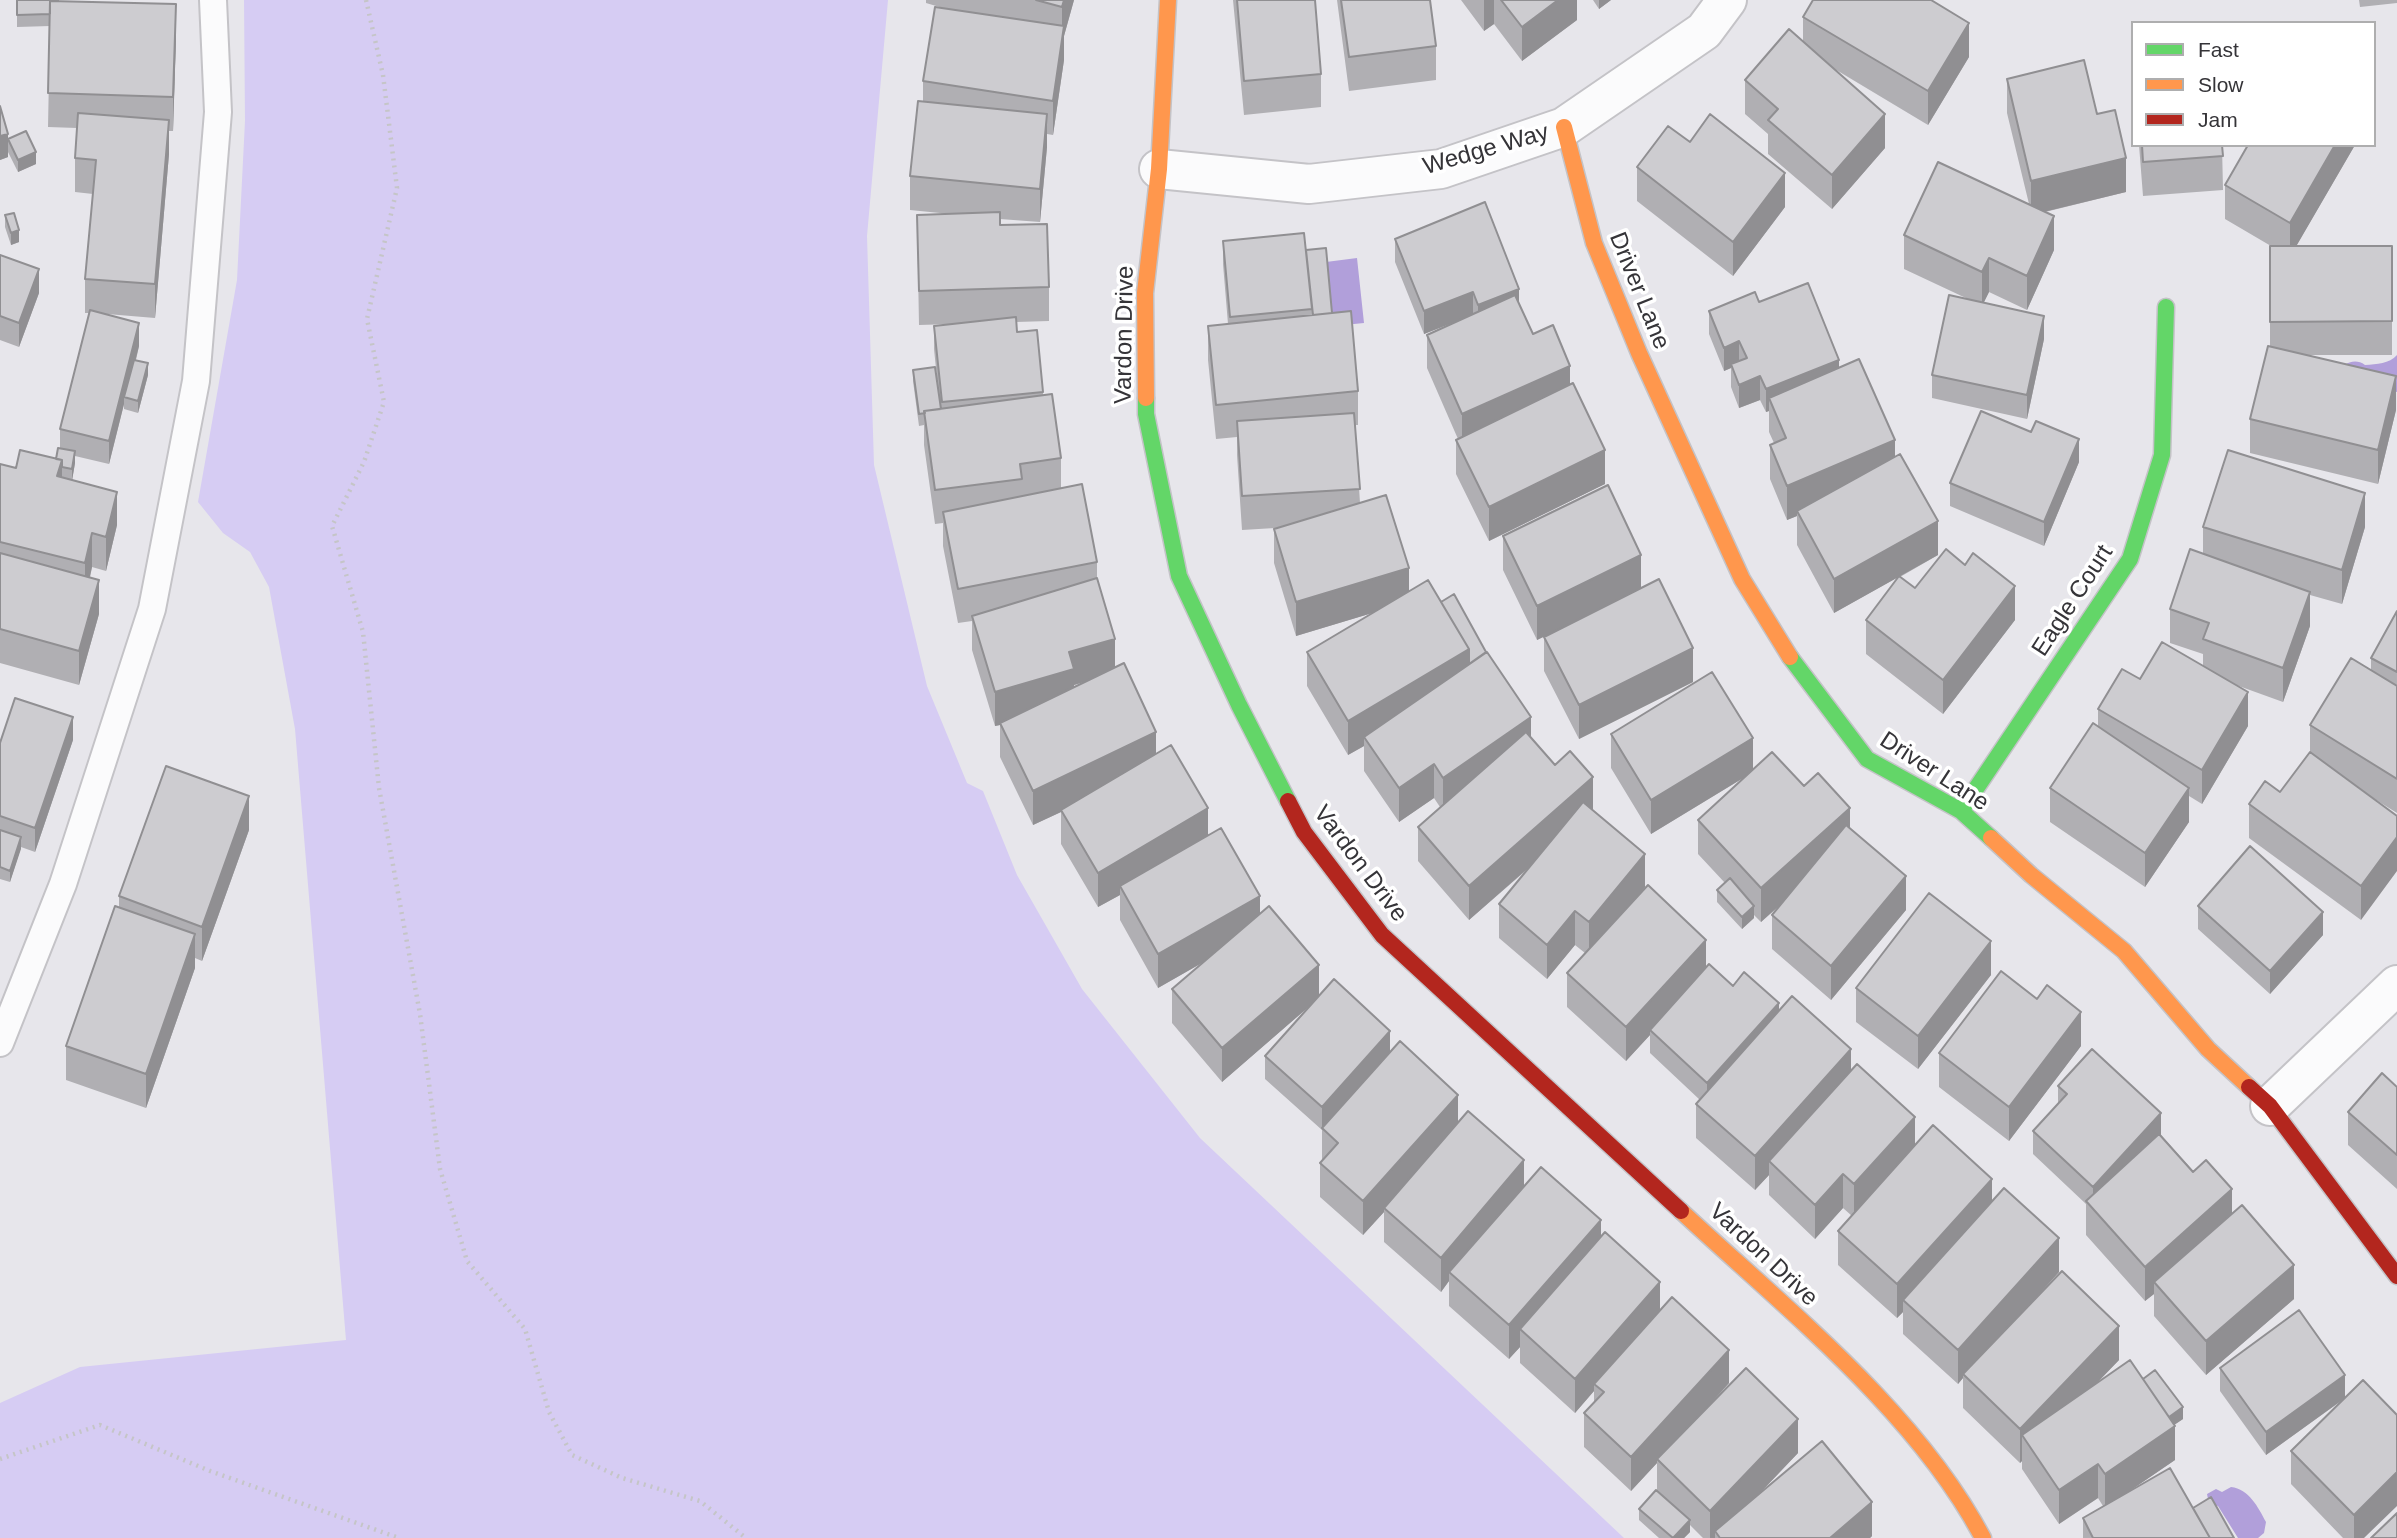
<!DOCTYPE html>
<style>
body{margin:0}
#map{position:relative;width:2397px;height:1538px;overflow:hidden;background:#e7e6eb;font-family:Helvetica,sans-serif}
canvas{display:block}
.legend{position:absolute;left:2131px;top:21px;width:245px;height:126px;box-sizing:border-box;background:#fff;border:2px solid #aeaeaf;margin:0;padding:9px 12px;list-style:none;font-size:21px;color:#353438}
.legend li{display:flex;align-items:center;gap:14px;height:35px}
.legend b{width:35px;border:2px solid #aeaeaf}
</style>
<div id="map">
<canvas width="2397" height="1538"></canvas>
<ul class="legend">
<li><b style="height:9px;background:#63d668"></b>Fast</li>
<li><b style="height:9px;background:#ff974d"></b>Slow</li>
<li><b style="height:9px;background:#b3261e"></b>Jam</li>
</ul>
</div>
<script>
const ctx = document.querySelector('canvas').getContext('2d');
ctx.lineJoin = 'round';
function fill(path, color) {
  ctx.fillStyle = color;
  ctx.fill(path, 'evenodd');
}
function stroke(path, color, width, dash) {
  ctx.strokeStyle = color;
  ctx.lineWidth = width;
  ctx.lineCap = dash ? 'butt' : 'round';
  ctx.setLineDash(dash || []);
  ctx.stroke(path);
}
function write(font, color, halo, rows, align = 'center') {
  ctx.font = font + ' Helvetica,sans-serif';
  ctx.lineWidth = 7;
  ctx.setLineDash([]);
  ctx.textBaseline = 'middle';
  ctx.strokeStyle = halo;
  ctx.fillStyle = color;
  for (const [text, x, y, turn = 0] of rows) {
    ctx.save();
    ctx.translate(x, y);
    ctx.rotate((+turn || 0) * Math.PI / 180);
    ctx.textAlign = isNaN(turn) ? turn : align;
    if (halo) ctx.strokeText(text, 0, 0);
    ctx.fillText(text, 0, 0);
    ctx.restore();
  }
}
const green = new Path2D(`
 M244 0H888L867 236 874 465 927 686 967 783 983 791 1017 875 1082 989 1200 1138 1624 1538H0V1403L80 1367 346 1340 295 729 269 587 250 552 223 533 198 502 237 280 245 121Z`);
const water = new Path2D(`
 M1357 258 1364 323 1334 326 1326 262Z
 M2397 355V392L2350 382 2344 365C2351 361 2358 360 2365 365 2377 364 2389 364 2397 355Z
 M2231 1487C2249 1489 2258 1507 2266 1522L2264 1533 2258 1538H2238L2218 1506 2209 1504 2207 1494 2216 1489 2222 1492Z`);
const path = new Path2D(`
 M366 0 383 75 397 188 367 319 384 402 364 462 332 526 363 632 379 788 420 1014 440 1169 467 1261 525 1329 549 1412 572 1455 622 1478 700 1501 746 1538
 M0 1459 100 1425 210 1471 399 1538`);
const lane = new Path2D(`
 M0 1043 63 884 152 609 196 381 218 112 213 0`);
const street = new Path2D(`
 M1159 169 1309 184 1441 169 1564 127 1704 31 1727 0
 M2270 1106 2397 985`);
const fast = new Path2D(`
 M1146 398V414L1179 576 1239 705 1288 801
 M1790 657 1867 759 1961 811 1991 838
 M1961 811 2130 559 2162 455 2166 307`);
const slow = new Path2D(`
 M1564 127 1594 243 1639 353 1742 579 1790 657
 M1146 398 1145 293 1159 169 1168 0
 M1991 838 2031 875 2124 951 2208 1049 2249 1087
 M1681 1211C1785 1308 1916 1411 1983 1538`);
const jam = new Path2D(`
 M1288 801 1304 832 1382 935 1681 1211
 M2249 1087 2270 1106 2397 1276`);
const wall = new Path2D(`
 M17 0 58 1 176 38 173 131H169V154L155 318 107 314 139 346 136 360 148 375 138 413 124 409V404L109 464 75 456V463L72 480 117 525 106 571 92 567 90 578 99 614 79 685 0 663V464L16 468 56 459 60 448V429L89 313H85V279L93 194 75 192V158L77 128 48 127 50 26 17 27Z
 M926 0H1074L1064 36V60L1053 135 1047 134V147L1040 222 1000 219V225L1049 287V321L1016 322 1017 332 1043 392V395L1061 458V488L1097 562V579L1115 667 1156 753 1260 914 1319 996 1390 1052 1458 1122 1524 1186 1601 1236 1660 1310 1729 1383 1710 1405 1798 1453 1759 1494 1872 1536 1870 1538H1703L1690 1525V1532L1684 1538H1659L1639 1520V1509L1657 1490V1463L1631 1491 1584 1447V1413L1594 1402V1391L1575 1413 1520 1363V1347L1509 1359 1449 1306V1281L1441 1292 1384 1242V1212L1363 1235 1320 1197V1163L1322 1161V1130L1265 1079V1056L1308 1007 1222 1082 1172 1023V989L1205 961 1158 988 1120 920V895L1098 907 1061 844V812L1033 825 1000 757V725L995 726 972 650V621L958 623 943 546V523L935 524 924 445V425L919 426 913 381V370L938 388 934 349V326L952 324 919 325 917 215 950 214 910 210V176L923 101V81L943 8 926 3ZM1087 681 1074 687V685Z
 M1233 0H1315L1321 74V107L1244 115Z
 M1337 0H1430L1436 46V80L1349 91Z
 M1461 0H1577V20L1522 61 1494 24 1484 31Z
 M1593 0H1611L1599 9Z
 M2359 0H2397V3L2360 7Z
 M1803 17 1969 57 1928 125 1833 68 1885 148 1832 209 1768 154V134L1745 114V80L1803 42Z
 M2007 79 2097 114 2126 192 2045 212 2054 250 2027 310 1989 292 1984 302 2044 339 2027 419 1932 398V375L1968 299 1904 269V235L2029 204 2007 113Z
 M0 106 8 134V139L26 131 36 152V164L18 172 8 152V157L0 160Z
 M1690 142 1785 207 1733 276 1637 201V167Z
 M2139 145H2222L2223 190 2143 196Z
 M2355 145 2296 246H2392V355H2309L2396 410 2378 484 2250 453V419L2270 346V246H2271L2225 219V185Z
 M5 215 19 242 11 245 5 227Z
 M1395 239 1519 304 1533 334 1570 384 1605 484 1489 541 1456 474V440L1458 439 1427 368V335L1449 324 1424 334 1395 262Z
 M1223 241 1306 256 1332 313 1358 391V425H1355L1360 503 1409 591 1441 602 1531 737 1593 810 1645 887 1706 967 1733 986 1779 1011 1851 1071 1915 1146 1992 1201 2059 1272 2027 1308 2119 1360 2097 1383 2143 1379 2183 1419 2174 1425 2175 1460 2126 1493 2193 1508 2234 1538H2083V1518L2103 1506 2098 1498 2059 1524 2022 1469V1461L2020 1463 1963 1408V1378L1958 1384 1903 1334V1312L1897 1318 1838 1265V1231L1852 1216 1843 1208 1815 1239 1769 1195V1175L1755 1190 1696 1138V1104L1700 1100 1650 1053V1035L1626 1061 1567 1007V973L1585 953 1575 945 1547 979 1499 938V904L1530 867 1469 920 1418 861V827L1440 807 1434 798 1399 822 1364 771V746L1348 755 1307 686V652L1372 613 1296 636 1274 563V529L1275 528 1242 530 1237 455V437L1216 439 1208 360V326L1228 324 1223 264Z
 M0 255 39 293 19 347 0 340Z
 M1759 302 1839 368 1895 457 1938 555 1900 577 1915 588 2015 620 1943 714 1866 654V620L1898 577 1834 613 1797 545V516L1787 520 1770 479V445L1774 443 1769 432V411L1766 412 1760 400 1739 408 1731 387V368L1724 371 1709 334V311Z
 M2031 432 2079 462 2044 546 1950 506V483Z
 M2203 527H2365L2342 604 2310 595V626L2283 702 2236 685 2248 726 2202 804 2189 796V822L2145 887 2050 822V788L2098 727V709L2140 679 2203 666V654L2170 643V609L2203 554Z
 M1503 536 1641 588 1693 682 1579 739 1544 671V637L1568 625 1537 640 1503 570Z
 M2397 611V813L2373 798 2361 920 2249 838V804L2280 792 2310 752V725L2371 670V658Z
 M1611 734 1753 770 1804 786 1850 829 1906 910 1831 1000 1772 949V915L1779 906 1761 922 1754 915V918L1742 929 1717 902V890L1725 883 1698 854V820L1745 777 1651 834 1611 768Z
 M73 740 35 852 21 847 10 882 0 879V743Z
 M249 830 202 961 195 958V968L146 1108 66 1080V1046L119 907V896Z
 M2198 906 2323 935 2270 994 2198 929Z
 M1991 975 1918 1069 1856 1022V988Z
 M2037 999 2081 1046 2009 1141 1939 1087V1053Z
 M2058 1086 2161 1135 2232 1214 2294 1299 2206 1375 2154 1316V1294L2145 1301 2086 1235V1204L2033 1154V1131L2058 1104Z
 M2397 1087V1189L2348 1145V1112Z
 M2220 1368 2345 1397 2364 1538H2343L2291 1484V1451L2341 1401 2266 1455 2220 1391Z`);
const shadedWall = new Path2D(`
 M1064 0H1074L1064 36V60L1053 135V101L1062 35V7Z
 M1484 0H1494V24L1484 31Z
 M1558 0H1577V20L1522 61V27Z
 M1599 0H1611L1599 9Z
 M176 4V38L173 131V97Z
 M1969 23V57L1928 125V91Z
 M1047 114V147L1040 222V189Z
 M1885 114V148L1832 209V175Z
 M169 120V154L155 318V284Z
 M8 134V157L0 160V136Z
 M2335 145H2355L2290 257V223Z
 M36 152V164L18 172V160Z
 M2126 158V192L2031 215V181Z
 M1785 173V207L1733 276V242Z
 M2054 216V250L2027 310V276Z
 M19 230V242L11 245V233Z
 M1989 258V292L1982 306V272Z
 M39 269V293L19 347V323Z
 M1519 289V312L1478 329V305Z
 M1473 292V315L1424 334V311Z
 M2044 316V339L2027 419V395Z
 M139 323V346L126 398 124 397V404L109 464V441Z
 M1739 341V365L1731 364V368L1724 371V348Z
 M1839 360V383L1769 398V411L1766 412V389Z
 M148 363V375L138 413V401Z
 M1570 366V399L1462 447V414Z
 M1760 376V400L1739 408V385Z
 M2396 376V410L2378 484V450Z
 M2079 439V462L2044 546V522Z
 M1895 440V474L1797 511V516L1787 520V486Z
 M1605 450V484L1489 541V507Z
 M75 451V463L72 481V469Z
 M62 460V494L57 476Z
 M117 492V525L106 571V537Z
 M2365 493V527L2342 604V570Z
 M1938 521V555L1834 613V579Z
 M92 533V567L85 597V563Z
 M1641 555V589L1537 640V606Z
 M1409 568V602L1296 636V602Z
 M99 580V614L79 685V651Z
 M2015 586V620L1943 714V680Z
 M2310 592V626L2283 702V668Z
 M1115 639V673L1074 685V703L1000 723V725L995 726V692L1069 652Z
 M1693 648V682L1579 739V705Z
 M1469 649V666L1364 737V746L1348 755V721Z
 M2248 692V726L2202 804V770Z
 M73 717V740L35 852V828Z
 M1531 717V751L1443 812V778Z
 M1156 732V766L1061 810V812L1033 825V791Z
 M1753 738V772L1651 834V800Z
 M1434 764V798L1399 822V788Z
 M1593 777V811L1469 920V886Z
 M2189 788V822L2145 887V853Z
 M249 796V830L202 961V927Z
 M1208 808V842L1120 886V895L1098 907V873Z
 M1850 808V842L1761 922V888Z
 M21 837V849L10 882V871Z
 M2397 837V871L2361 920V886Z
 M1645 854V887L1589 956V922Z
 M1906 876V910L1831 1000V966Z
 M1260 896V930L1158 988V954Z
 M1754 906V918L1742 929V917Z
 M1575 911V945L1547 979V945Z
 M2323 912V935L2270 994V971Z
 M195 934V968L146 1108V1074Z
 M1706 940V974L1650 1030V1035L1626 1061V1027Z
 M1991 941V975L1918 1069V1036Z
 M1319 965V998L1222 1082V1048Z
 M1779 1003V1027L1707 1106V1083Z
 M2081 1012V1046L2009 1141V1107Z
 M1390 1031V1054L1322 1130V1107Z
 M1851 1049V1083L1769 1161V1175L1755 1190V1156Z
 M1458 1095V1129L1384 1208V1212L1363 1235V1201Z
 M2161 1113V1136L2093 1210V1187Z
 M1915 1117V1151L1854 1218V1184Z
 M1524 1160V1194L1449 1272V1281L1441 1292V1258Z
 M1843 1174V1208L1815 1239V1205Z
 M1992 1179V1213L1903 1300V1312L1897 1318V1284Z
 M2232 1189V1223L2154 1282V1294L2145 1301V1267Z
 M1601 1220V1254L1520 1329V1347L1509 1359V1325Z
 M2059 1238V1272L1965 1376 1963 1374V1378L1958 1384V1350Z
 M2294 1265V1299L2206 1375V1341Z
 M1660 1282V1316L1594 1384V1391L1575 1413V1379Z
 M2119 1326V1360L2032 1450 2022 1435V1461L2020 1463V1429Z
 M1729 1350V1383L1659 1461 1657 1459V1463L1631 1491V1457Z
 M2345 1375V1398L2266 1455V1432Z
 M2183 1407V1419L2162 1433V1422Z
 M1798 1419V1453L1719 1536 1715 1531V1538H1710V1511Z
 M2175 1426V1460L2105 1508V1474Z
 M2098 1464V1498L2059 1524V1490Z
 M2397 1472V1506L2364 1538H2354V1515Z
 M1872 1502V1536L1870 1538H1830Z
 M1690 1520V1532L1684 1538H1673Z`);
const building = new Path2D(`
 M17 0H58V1H50V14L17 15Z
 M1036 0H1064L1062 7Z
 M1237 0H1315L1321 74 1244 81Z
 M1341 0H1430L1436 46 1349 57Z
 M1501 0H1558L1522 27Z
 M1813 0H1931L1969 23 1928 91 1803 17Z
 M50 1 176 4 173 97 48 93Z
 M935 7 1064 26 1053 101 923 81Z
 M1789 29 1885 114 1832 175 1768 120 1778 109 1745 80Z
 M2084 60 2097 114 2115 110 2126 158 2031 181 2007 79Z
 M918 101 1047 114 1040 189 910 176Z
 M0 106 8 134 0 136Z
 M78 113 169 120 155 284 85 279 96 160 75 158Z
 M1710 114 1785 173 1733 242 1637 167 1668 126 1690 142Z
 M26 131 36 152 18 160 8 139Z
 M2142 145H2222L2223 156 2143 162Z
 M2248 145H2335L2290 223 2225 185Z
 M1938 162 2054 216 2027 276 1989 258 1982 272 1904 235Z
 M1485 202 1519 289 1478 305 1473 292 1424 311 1395 239Z
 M1000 212V225L1047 224 1049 287 919 291 917 215Z
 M14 213 19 230 11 233 5 215Z
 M1304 233 1312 309 1230 317 1223 241Z
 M2270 246H2392V321L2270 322Z
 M1326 248 1332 313 1313 315 1306 250Z
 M0 255 39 269 19 323 0 316Z
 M1808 283 1839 360 1766 389 1760 376 1739 385 1731 364 1747 358 1739 341 1724 348 1709 311 1755 292 1759 302Z
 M1515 295 1533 334 1553 325 1570 366 1462 414 1427 335Z
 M1949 295 2044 316 2027 395 1932 375Z
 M90 310 139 323 109 441 60 429Z
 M1351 311 1358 391 1216 405 1208 326Z
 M1016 317 1017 332 1037 330 1043 392 942 402 934 326Z
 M2268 346 2396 376 2378 450 2250 419Z
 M1859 359 1895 440 1787 486 1770 445 1786 438 1769 398Z
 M134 360 148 363 138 401 124 397Z
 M935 367 941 409 924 411 925 413 919 414 913 370Z
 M1573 383 1605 450 1489 507 1456 440Z
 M1052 394 1061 458 1020 464 1022 479 935 490 924 411Z
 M1981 411 2031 432 2036 421 2079 439 2044 522 1950 483Z
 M1354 413 1360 489 1242 496 1237 421Z
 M58 448 75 451 72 469 62 467V460L56 459Z
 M20 450 62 460 57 476 117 492 106 537 92 533 85 563 0 542V464L16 468Z
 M2228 450 2365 493 2342 570 2203 527Z
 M1900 454 1938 521 1834 579 1797 511Z
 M1082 484 1097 562 958 589 943 512Z
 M1608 485 1641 555 1537 606 1503 536Z
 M1386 495 1409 568 1296 602 1274 529Z
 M1946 549 1965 565 1973 553 2015 586 1943 680 1866 620 1899 576 1915 588Z
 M2190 549 2310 592 2283 668 2203 639 2209 623 2170 609Z
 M0 553 99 580 79 651 0 629Z
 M1097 578 1115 639 1069 652 1074 669 995 692 972 616Z
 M1659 579 1693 648 1579 705 1544 637Z
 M1428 580 1469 649 1348 721 1307 652Z
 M1454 594 1486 652 1469 664V649L1441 602Z
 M2397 611V672L2371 658Z
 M2162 642 2248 692 2202 770 2098 709 2122 669 2140 679Z
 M1487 652 1531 717 1443 778 1434 764 1399 788 1364 737Z
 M2351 658 2397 686V779L2310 725Z
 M1124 663 1156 732 1033 791 1000 723Z
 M1712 672 1753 738 1651 800 1611 734Z
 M15 698 73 717 35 828 0 816V743Z
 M2093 723 2189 788 2145 853 2050 788Z
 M1526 732 1555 765 1570 751 1593 777 1469 886 1418 827Z
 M1171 745 1208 808 1098 873 1061 810Z
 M1772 752 1804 786 1818 773 1850 808 1761 888 1698 820Z
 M2310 752 2397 816V837L2361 886 2249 804 2265 781 2280 792Z
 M166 766 249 796 202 927 119 896Z
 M1583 802 1645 854 1589 922 1575 911 1547 945 1499 904Z
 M1846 825 1906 876 1831 966 1772 915Z
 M1221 828 1260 896 1158 954 1120 886Z
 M0 830 21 837 10 871 0 867Z
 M2250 846 2323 912 2270 971 2198 906Z
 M1730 878 1754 906 1742 917 1717 890Z
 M1648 885 1706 940 1626 1027 1567 973Z
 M1929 893 1991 941 1918 1036 1856 988Z
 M115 906 195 934 146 1074 66 1046Z
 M1269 906 1319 965 1222 1048 1172 989Z
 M1709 964 1733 986 1744 972 1779 1003 1707 1083 1650 1030Z
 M2001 971 2037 999 2047 985 2081 1012 2009 1107 1939 1053Z
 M1334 979 1390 1031 1322 1107 1265 1056Z
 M1792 996 1851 1049 1755 1156 1696 1104Z
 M1400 1041 1458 1095 1363 1201 1320 1163 1338 1143 1322 1128Z
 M2092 1049 2161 1113 2093 1187 2033 1131 2067 1094 2058 1086Z
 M1857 1064 1915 1117 1854 1184 1843 1174 1815 1205 1769 1161Z
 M2382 1073 2397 1087V1155L2348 1112Z
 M1468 1111 1524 1160 1441 1258 1384 1208Z
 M1933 1125 1992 1179 1897 1284 1838 1231Z
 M2159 1134 2193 1172 2206 1160 2232 1189 2145 1267 2086 1201Z
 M1541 1167 1601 1220 1509 1325 1449 1272Z
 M2004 1188 2059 1238 1958 1350 1903 1300Z
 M2242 1205 2294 1265 2206 1341 2154 1282Z
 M1605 1232 1660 1282 1575 1379 1520 1329Z
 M2062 1271 2119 1326 2020 1429 1963 1374Z
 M1672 1297 1729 1350 1631 1457 1584 1413 1604 1392 1594 1384Z
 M2299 1310 2345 1375 2266 1432 2220 1368Z
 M2130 1360 2175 1426 2105 1474 2098 1464 2059 1490 2022 1435Z
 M1746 1368 1798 1419 1710 1511 1657 1459Z
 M2155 1370 2183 1407 2169 1417 2143 1379Z
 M2363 1380 2397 1415V1472L2354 1515 2291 1451Z
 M1822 1441 1872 1502 1830 1538H1720L1715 1531Z
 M2170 1468 2210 1538H2093L2083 1518Z
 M1656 1490 1690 1520 1673 1538 1639 1509Z
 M2211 1497 2234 1538H2210L2193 1508Z
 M2397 1513V1538H2371Z`);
const streetNames = [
 ["Wedge Way",1486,150,-16],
 ["Driver Lane",1639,291,68],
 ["Vardon Drive",1125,335,-89],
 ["Eagle Court",2073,601,-57],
 ["Driver Lane",1934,772,33],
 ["Vardon Drive",1360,864,53],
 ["Vardon Drive",1763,1255,43]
];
fill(green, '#d6ccf3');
fill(water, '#b19fda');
stroke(lane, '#c4c3c7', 30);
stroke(street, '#c4c3c7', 42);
stroke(fast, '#c4c3c7', 19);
stroke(slow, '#c4c3c7', 19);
stroke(jam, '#c4c3c7', 19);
stroke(path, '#c5c5c7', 4.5, [2, 5]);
stroke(lane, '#fbfbfc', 26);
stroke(street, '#fbfbfc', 38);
stroke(fast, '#63d668', 16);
stroke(slow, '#ff974d', 16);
stroke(jam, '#b3261e', 16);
fill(wall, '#b0afb3');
fill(shadedWall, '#908f92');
fill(building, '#cdccd0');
stroke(building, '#908f92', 2);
write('24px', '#353438', '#fff', streetNames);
</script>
